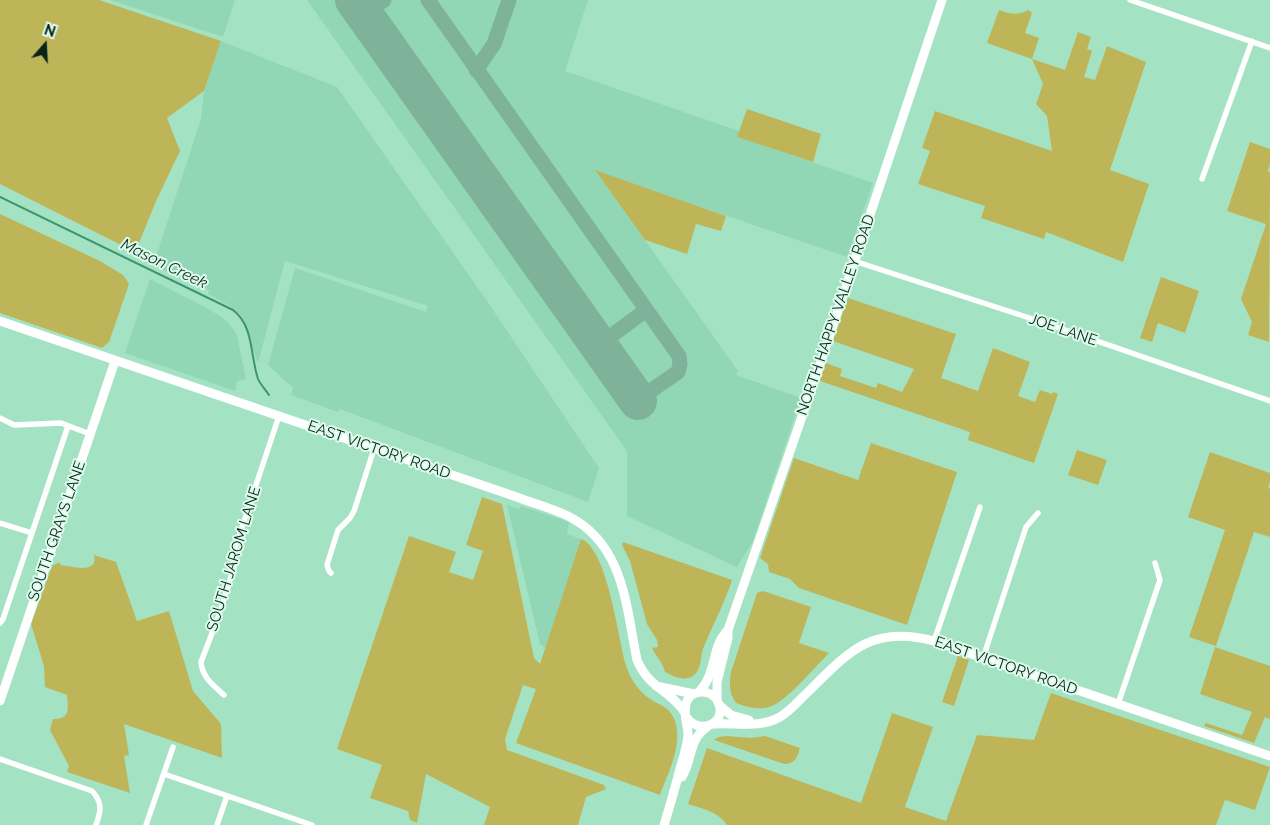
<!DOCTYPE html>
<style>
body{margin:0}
#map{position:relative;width:1270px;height:825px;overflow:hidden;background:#a4e2c4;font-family:Raleway,sans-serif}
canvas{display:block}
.north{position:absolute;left:20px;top:20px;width:50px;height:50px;-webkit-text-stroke:4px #ddfbec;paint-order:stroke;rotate:19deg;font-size:14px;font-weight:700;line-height:20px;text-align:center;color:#0a2319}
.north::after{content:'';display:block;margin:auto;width:18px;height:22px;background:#0a2319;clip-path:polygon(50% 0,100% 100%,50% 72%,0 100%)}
</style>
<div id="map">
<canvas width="1270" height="825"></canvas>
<div class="north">N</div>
</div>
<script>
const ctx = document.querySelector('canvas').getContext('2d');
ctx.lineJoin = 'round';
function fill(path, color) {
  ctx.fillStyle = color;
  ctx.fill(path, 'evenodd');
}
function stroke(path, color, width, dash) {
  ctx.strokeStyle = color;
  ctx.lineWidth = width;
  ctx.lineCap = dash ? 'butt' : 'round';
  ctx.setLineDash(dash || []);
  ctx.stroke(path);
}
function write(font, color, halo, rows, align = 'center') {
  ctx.font = font + ' Raleway,sans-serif';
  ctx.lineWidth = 4;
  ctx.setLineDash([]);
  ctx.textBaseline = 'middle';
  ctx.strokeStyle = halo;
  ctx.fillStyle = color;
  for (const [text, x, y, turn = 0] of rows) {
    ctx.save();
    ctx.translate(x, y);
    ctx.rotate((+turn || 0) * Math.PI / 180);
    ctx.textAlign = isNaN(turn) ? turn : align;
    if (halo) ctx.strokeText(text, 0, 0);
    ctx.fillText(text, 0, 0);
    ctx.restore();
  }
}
const built = new Path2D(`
 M110 0H235L223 37Z
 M307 0H588L565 71 739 131 738 137 873 183 847 257 596 171 738 371 736 375 801 398 753 541 737 567 627 516V451Z
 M221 41 337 87 487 301 599 468 588 502 340 409 338 412 291 395 293 388 268 365 295 268 426 312 428 306 285 261 258 363 242 317 230 306 208 294 209 290 153 266 201 119 204 91Z
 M150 279 209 309 227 321 237 335 246 379 237 381 235 391 125 353Z
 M507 505 519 509 521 506 569 522 567 534 581 539 546 649 540 644Z`);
const green = new Path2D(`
 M0 0H99L221 41 204 91 167 118 180 151 156 201 139 243 134 247 127 248 0 184Z
 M999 10C1010 14 1018 16 1028 10L1032 13 1025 33 1039 38 1032 59 1065 70 1078 32 1091 37 1087 49 1092 51 1084 77 1095 80 1107 46 1146 62 1110 170 1149 184 1123 262 1046 232 1044 239 981 218 985 206 918 184 930 151 922 148 935 111 1052 151 1047 116 1036 104 1043 84 1032 59 987 43Z
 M747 109 821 134 813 162 737 137Z
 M1250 142 1270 149V164L1268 171 1270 173 1269 342 1248 335 1252 322 1241 299 1266 224 1227 211Z
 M595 170 726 216 721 231 696 224 687 254 645 240Z
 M0 214 100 261 123 275 129 284 109 342 102 348 0 313Z
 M1161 277 1199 291 1185 333 1158 323 1152 342 1140 338Z
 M848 298 956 334 941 378 978 391 993 348 1030 362 1018 396 1035 402 1040 390 1052 394 1053 392 1058 394 1034 463 968 440 970 432 820 381 826 363 842 369 840 376 876 388 878 383 902 392 914 369 833 341Z
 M871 443 957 472 907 625 799 588 790 579 769 572 768 564 760 558 794 458 858 480Z
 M1077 450 1107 460 1098 485 1068 475Z
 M1210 452 1270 473V482L1268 488 1270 489V537L1254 532 1216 646 1189 637 1225 530 1188 517Z
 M482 497 502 504 534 658 540 664 581 539C607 548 618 636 625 662 629 677 637 690 650 699 661 706 670 707 675 721 683 745 668 773 660 795L516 743 536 689 523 685 505 739 507 750 604 785 606 789 586 797 578 825H484L490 807 426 774 417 823 410 820 408 811 370 798 382 765 337 749 409 536 456 552 449 572 473 580 483 551 466 545Z
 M623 542 732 580C724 605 712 626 703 649 700 658 702 672 691 677 682 681 673 676 665 672 662 661 657 658 652 648L658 647 657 640 647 624 630 561 622 545Z
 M94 555 116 562 137 621 169 611 193 691 221 724 222 758 124 724 129 755 124 756 130 793 67 772 69 766 50 730 53 719C71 719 68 709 67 695L45 687 44 666 31 624 52 566 60 562V565C71 566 99 575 94 555Z
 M763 591 811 607 799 643 829 653C815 667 790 697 774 705 762 711 748 708 736 703 729 693 729 684 731 672L757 593Z
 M1215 647 1270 666V719L1265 717 1254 743 1204 726 1206 723 1242 735 1252 712 1200 694Z
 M958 656 969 660 954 706 942 702Z
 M1051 693 1270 767 1255 810 1225 800 1216 825H727C719 812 701 808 688 804L707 748 861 803 892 713 933 727 905 807 946 821 977 735 1034 740Z
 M727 736 751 738 765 736 800 748C797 758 795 764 784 764L714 740 718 737Z`);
const stream = new Path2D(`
 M0 197 233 310C254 326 250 355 258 379 260 384 266 390 269 395`);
const taxiway = new Path2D(`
 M428 0 679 356 680 364 678 372 649 392 634 395
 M364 14 384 0
 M476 70 494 44 509 0
 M599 345 646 310`);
const runway = new Path2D(`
 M354 0 638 401`);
const street = new Path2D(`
 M1130 0 1270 48
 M1202 179 1252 41
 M854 261 1045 323 1270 401
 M0 418 14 425 61 423 90 434
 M0 523 32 533
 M331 573 329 571 327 565 338 530 350 518 354 511 374 449
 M0 623 3 619 68 426
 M934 641 980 507
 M983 658 1026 527 1038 513
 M224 695C213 685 202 677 201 662L219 615 235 564 233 554 279 416
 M1118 704 1160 580 1155 563
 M0 759 92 791C103 803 101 811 96 825
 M164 774 312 825
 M146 825 173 747
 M217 825 227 796`);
const secondary = new Path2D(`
 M0 321 514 496C532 503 551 508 568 516 624 544 626 606 637 660 649 689 671 690 685 713
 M656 686 694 694
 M699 692C717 673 711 649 726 632
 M717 700V682L728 638V630L814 382 942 0
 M0 701 115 361
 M719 705 731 715 749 720
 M713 724C736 722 759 729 780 717 792 710 801 698 811 689 851 649 874 625 934 641L1270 756
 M682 777C693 759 688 740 707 727
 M664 825C670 806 675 788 680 769 683 758 687 747 688 735 688 725 682 711 687 701 693 689 712 689 718 702 728 722 701 736 687 718`);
const streetNames = [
 ["NORTH HAPPY VALLEY ROAD",836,315,-71],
 ["JOE LANE",1063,330,19],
 ["EAST VICTORY ROAD",379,450,19],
 ["SOUTH GRAYS LANE",57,531,-71],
 ["SOUTH JAROM LANE",234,559,-73],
 ["EAST VICTORY ROAD",1006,666,19]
];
const waterNames = [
 ["Mason Creek",164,264,26]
];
fill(built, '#91d7b6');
fill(green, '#beb559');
stroke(stream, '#3d9471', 2);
stroke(taxiway, '#7eb299', 15);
stroke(runway, '#7eb299', 38);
stroke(street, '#fff', 5.5);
stroke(secondary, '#fff', 9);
write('15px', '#0a2319', '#ddfbec', streetNames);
write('italic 16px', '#142f23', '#ddfbec', waterNames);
</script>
